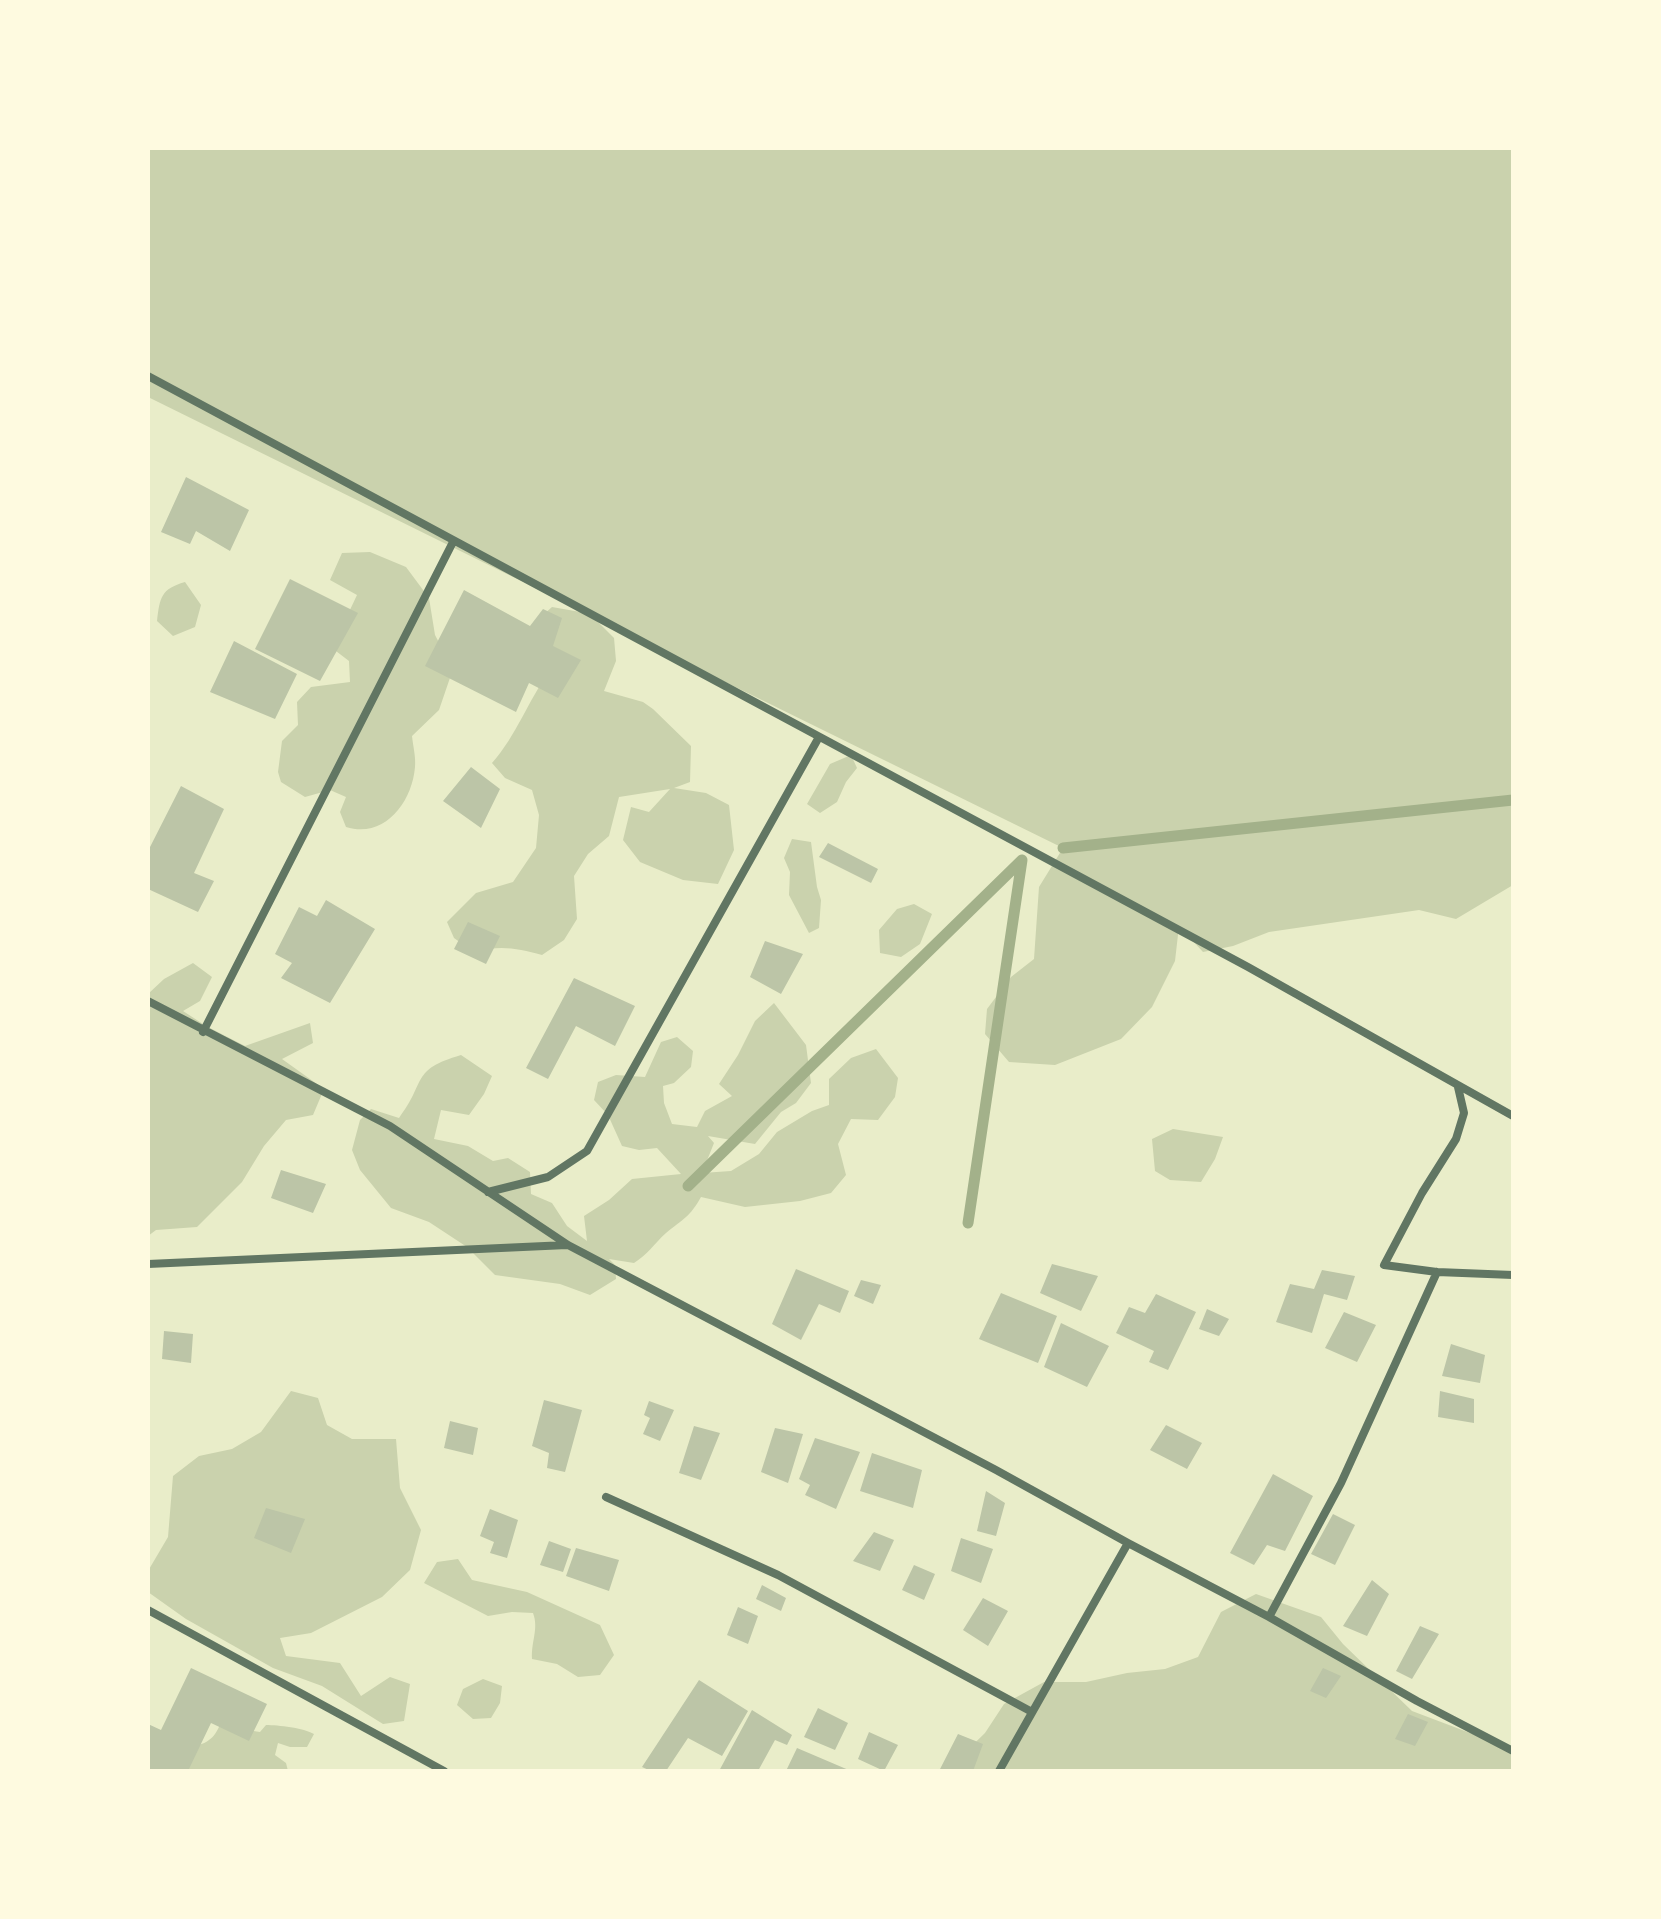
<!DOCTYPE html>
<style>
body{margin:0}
#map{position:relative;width:1661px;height:1919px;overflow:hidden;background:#e9edc9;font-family:Lato,sans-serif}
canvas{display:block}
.frame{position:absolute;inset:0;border:150px solid #fefae0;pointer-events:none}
</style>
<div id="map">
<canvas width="1661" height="1919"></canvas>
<div class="frame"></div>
</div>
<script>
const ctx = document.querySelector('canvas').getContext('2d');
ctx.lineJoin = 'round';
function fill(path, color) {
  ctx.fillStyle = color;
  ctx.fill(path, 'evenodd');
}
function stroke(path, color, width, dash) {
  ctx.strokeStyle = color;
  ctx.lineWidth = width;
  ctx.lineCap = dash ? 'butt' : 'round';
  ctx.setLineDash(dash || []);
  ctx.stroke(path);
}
const green = new Path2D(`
 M148 148H1513V885L1456 919 1419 910 1269 932 1233 946 1203 952 1179 926 1175 961 1152 1007 1121 1039 1055 1065 1009 1062 985 1034 987 1009 1011 977 1034 959 1039 887 1063 848 593 617 614 638 616 661 604 691 643 702 653 709 691 746 690 782 674 788 706 793 729 805 734 850 718 884 683 880 640 862 623 840 631 807 649 812 670 789 619 797 609 836 588 854 574 876 577 919 564 940 542 955C518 949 499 944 475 953L454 938 447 922 476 893 513 882 536 848 539 815 532 790 505 778 492 763C517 735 528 700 550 671L534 623 552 607 586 613 148 397Z
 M370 552 406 567 429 598 435 635 453 669 439 710 412 736C413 746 416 757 415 767 412 803 384 839 346 827L340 812 346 797 330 790 305 797 281 782 278 772 282 741 298 725 297 702 311 687 350 682 349 661 332 648 357 595 330 580 342 553Z
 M185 582 201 605 195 627 173 636 157 621C160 597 161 589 185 582Z
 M851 755 857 768 846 782 837 802 820 813 807 804 830 764Z
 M792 839 811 842 817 887 821 900 819 928 809 933 789 895 790 872 784 858Z
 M914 904 932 914 920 944 901 957 880 953 879 930 897 909Z
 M193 963 212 977 200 1001 183 1011 206 1026 245 1046 310 1023 313 1043 282 1059 324 1089 313 1115 286 1120 264 1146 242 1182 197 1227 156 1230 148 1236V994L164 979Z
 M774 1003 806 1045 811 1083 796 1103 781 1112 755 1144 708 1136 714 1143 702 1173 731 1171 759 1154 777 1132 812 1111 829 1105V1079L851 1058 876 1049 898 1078 895 1097 878 1120 851 1119 838 1144 846 1175 831 1193 800 1201 745 1207 701 1197C690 1217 683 1219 666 1233 654 1244 647 1255 634 1263L609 1259 615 1265 616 1279 590 1295 560 1284 495 1275 467 1247 429 1222 391 1208 360 1170 352 1150 360 1120 371 1109 399 1118C427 1081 410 1070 461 1055L492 1076 484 1094 469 1115 441 1110 434 1139 468 1146 493 1161 508 1158 530 1172 531 1194 552 1203 567 1226 587 1241 584 1216 609 1200 632 1179 681 1174 657 1148 639 1150 622 1146 608 1115 594 1100 598 1082 616 1075 645 1077 661 1042 677 1037 693 1051 691 1067 674 1083 663 1086 664 1103 672 1124 697 1127 705 1111 732 1096 719 1084 738 1055 755 1021Z
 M1173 1129 1223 1137 1215 1159 1201 1182 1170 1180 1155 1171 1152 1139Z
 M291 1391 318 1398 327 1425 352 1439H396L400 1488 421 1530 410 1570 382 1597 311 1633 280 1638 286 1656 340 1663 361 1696 390 1677 410 1684 404 1721 383 1724 322 1686 273 1668 186 1619 148 1592V1571L168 1537 173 1476 199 1456 232 1449 261 1432Z
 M458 1559 472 1580 527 1592 600 1625 614 1655 600 1675 578 1677 557 1664 532 1659C531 1641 539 1629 533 1613L512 1612 488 1616 424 1583 437 1562Z
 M1256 1594 1321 1617 1343 1644 1412 1711 1478 1736 1513 1753V1771H946L985 1733 1004 1704 1044 1682H1086L1127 1673 1165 1669 1198 1657 1221 1612Z
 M483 1679 502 1686 500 1703 491 1718 473 1719 457 1705 463 1689Z
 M223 1717 247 1730 260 1732 266 1725C278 1725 304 1728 314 1734L307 1747H290L278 1743 275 1755 286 1763 288 1771H180L192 1747C212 1742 216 1736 223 1717Z`);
const stream = new Path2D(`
 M1063 848 1513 800
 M688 1186 1022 860
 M968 1223 1022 860`);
const building = new Path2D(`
 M186 477 249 510 230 551 196 531 190 544 161 532Z
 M290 579 358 613 320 681 255 649Z
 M464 590 530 626 543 609 562 618 553 646 581 660 558 698 529 683 516 712 425 666Z
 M234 641 297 674 275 719 210 692Z
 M471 767 500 789 481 828 443 801Z
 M181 786 224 809 194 873 214 881 198 912 148 889V851Z
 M828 843 878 869 871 883 819 857Z
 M326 900 375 929 330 1003 281 978 292 963 275 954 299 907 317 916Z
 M468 922 500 936 486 964 454 949Z
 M765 941 803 954 781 994 750 977Z
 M574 978 635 1006 615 1046 576 1026 548 1079 526 1068Z
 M281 1170 326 1184 313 1213 271 1198Z
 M1052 1264 1098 1276 1081 1311 1040 1293Z
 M796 1269 849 1291 840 1313 819 1304 801 1340 772 1324Z
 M1322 1270 1355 1276 1347 1300 1324 1294 1312 1333 1276 1322 1290 1284 1314 1289Z
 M861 1280 881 1285 873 1304 854 1296Z
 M1001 1293 1057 1316 1038 1363 979 1339Z
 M1156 1294 1196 1312 1168 1370 1149 1362 1154 1351 1116 1333 1129 1307 1145 1313Z
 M1207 1309 1229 1319 1219 1336 1199 1329Z
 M1344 1312 1376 1325 1357 1362 1325 1348Z
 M1061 1323 1109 1346 1087 1387 1044 1367Z
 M164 1331 193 1334 191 1363 162 1359Z
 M1451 1344 1485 1355 1480 1383 1442 1376Z
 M1440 1391 1474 1399V1423L1438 1417Z
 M544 1400 582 1410 565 1472 547 1468 549 1453 532 1446Z
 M649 1401 674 1410 660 1441 643 1434 650 1418 644 1415Z
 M450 1421 478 1428 473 1455 444 1448Z
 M1166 1425 1202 1443 1187 1469 1150 1450Z
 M694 1426 720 1433 701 1480 679 1473Z
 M775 1428 803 1434 788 1483 761 1472Z
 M815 1438 860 1452 836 1509 805 1495 810 1485 799 1479Z
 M872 1453 922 1470 913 1508 860 1491Z
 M1273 1474 1313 1496 1285 1551 1267 1545 1254 1565 1230 1553Z
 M986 1491 1005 1503 996 1536 977 1531Z
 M266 1508 305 1519 291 1553 254 1538Z
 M490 1509 518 1520 507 1558 490 1553 494 1542 480 1536Z
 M1333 1514 1355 1525 1335 1565 1311 1554Z
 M874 1532 894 1540 880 1571 853 1561Z
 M961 1538 993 1549 981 1583 951 1571Z
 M549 1541 571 1549 563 1572 540 1565Z
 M576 1548 619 1560 609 1591 566 1576Z
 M914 1565 935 1574 924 1600 902 1590Z
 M1372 1580 1389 1594 1367 1636 1343 1626Z
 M762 1585 786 1598 781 1611 756 1599Z
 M983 1598 1008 1611 988 1646 963 1630Z
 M738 1607 758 1616 748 1644 727 1635Z
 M1420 1626 1439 1634 1412 1679 1396 1671Z
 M191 1668 267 1704 249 1741 211 1723 188 1771H148V1724L161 1730Z
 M1323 1668 1341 1676 1326 1698 1310 1691Z
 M699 1680 748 1711 722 1756 688 1738 666 1771H651L642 1767Z
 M818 1708 848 1723 835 1750 804 1737Z
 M752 1710 792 1735 787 1745 775 1740 758 1771H719Z
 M1408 1714 1428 1722 1415 1746 1395 1739Z
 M869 1732 898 1745 884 1771 858 1759Z
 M958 1734 983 1744 973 1771H939Z
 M797 1748 851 1771H786Z`);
const minor = new Path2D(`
 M148 376 1248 967 1513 1116
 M148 1001 390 1126 568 1245 996 1470 1128 1543 1269 1617 1417 1701 1513 1751
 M203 1032 453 542
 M1458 1087 1464 1113 1456 1139 1422 1193 1384 1265 1437 1272 1513 1275
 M488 1192 548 1177 587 1151 819 737
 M148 1264 567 1245
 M606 1497 778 1575 1032 1712
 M148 1610 444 1771
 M1269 1617 1341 1483 1437 1272
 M999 1771 1128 1543`);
fill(green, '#cad2ad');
stroke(stream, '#a3b18a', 11);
fill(building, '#bcc5a7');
stroke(minor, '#617663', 8);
</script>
